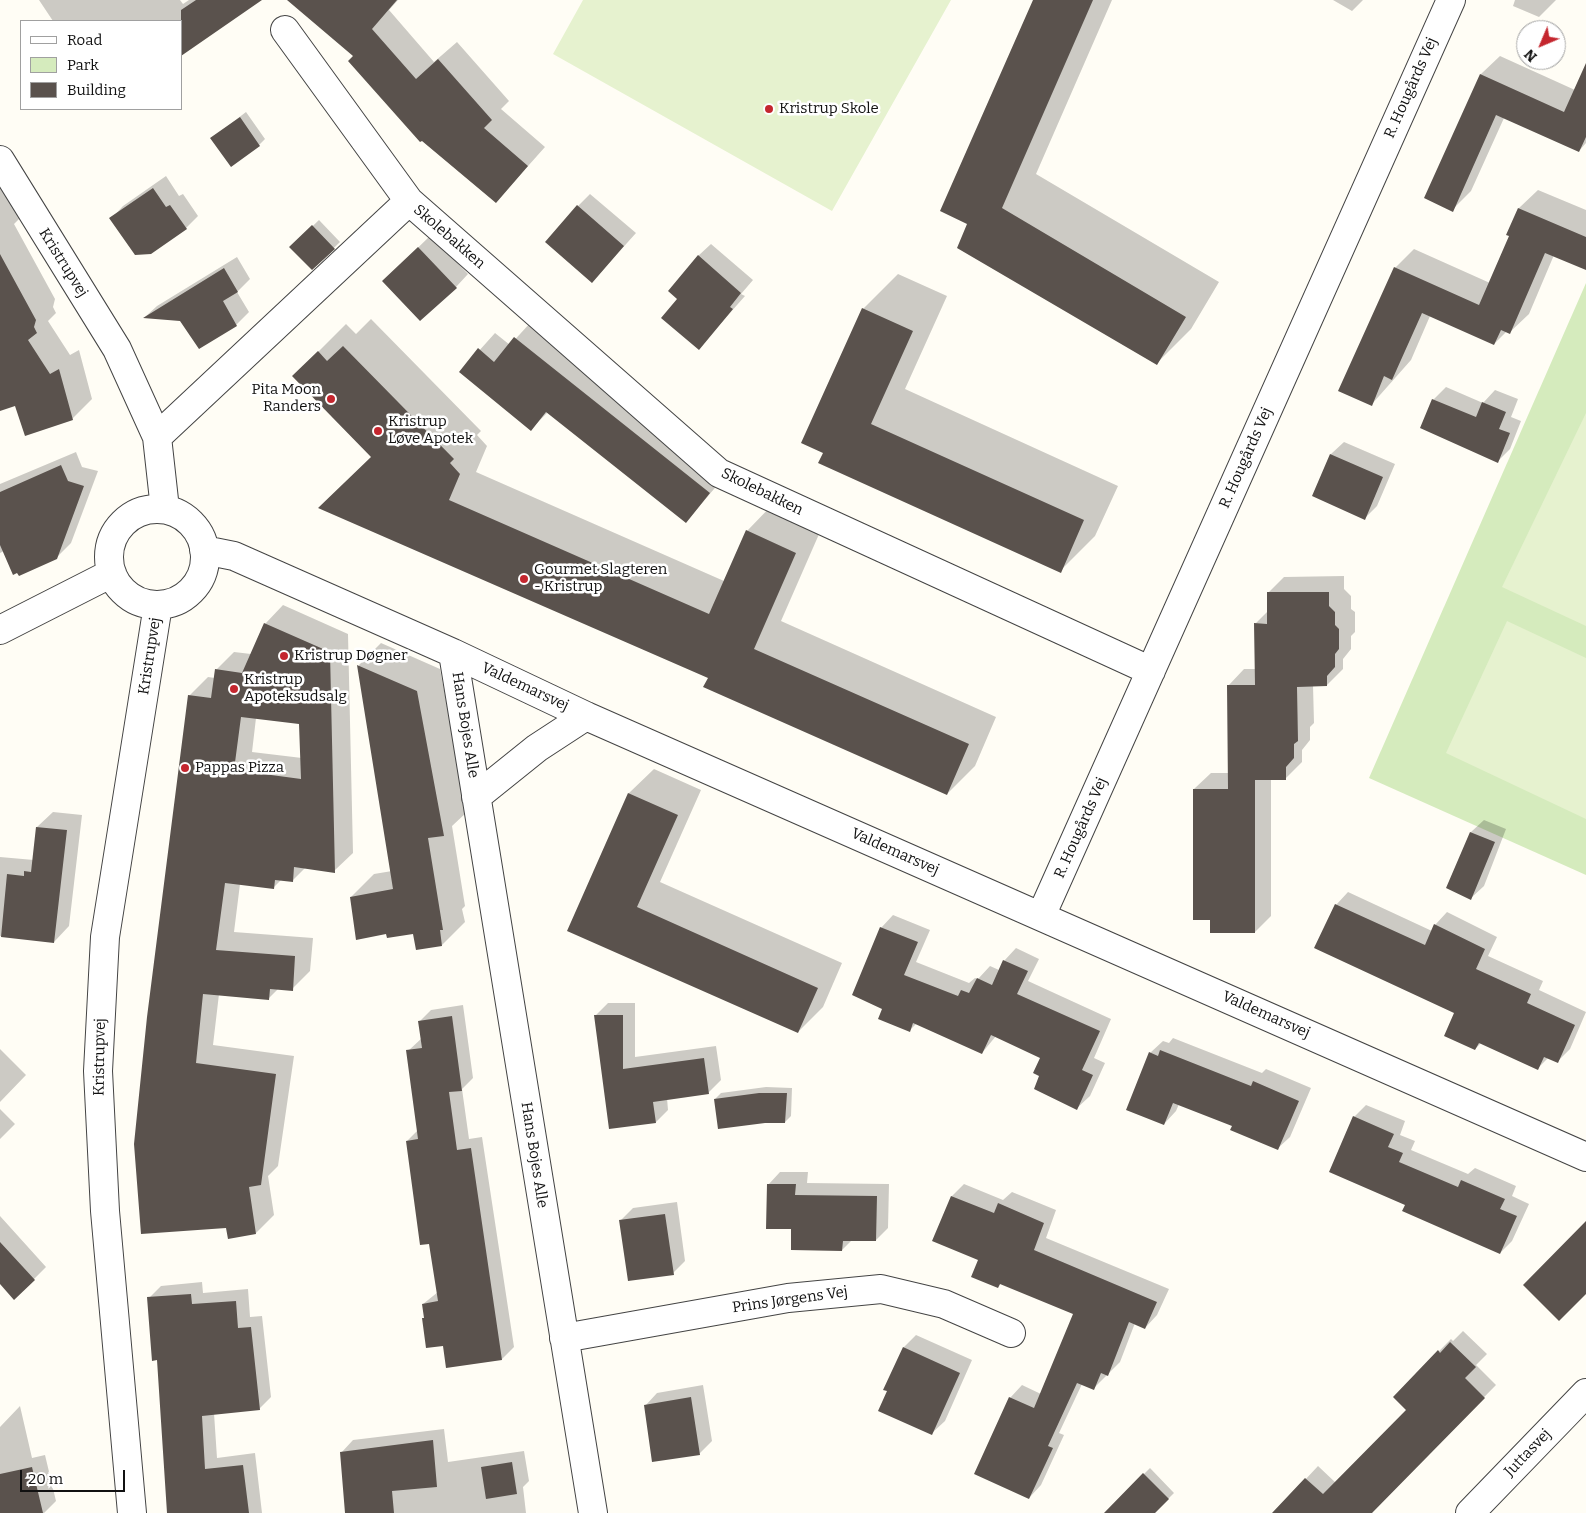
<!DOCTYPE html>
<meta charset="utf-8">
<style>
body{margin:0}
#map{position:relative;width:1586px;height:1513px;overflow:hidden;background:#fffdf5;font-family:Bitter,serif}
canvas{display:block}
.legend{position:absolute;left:20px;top:20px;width:162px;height:90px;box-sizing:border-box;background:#fff;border:1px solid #a0a0a0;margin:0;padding:6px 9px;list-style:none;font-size:15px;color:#111}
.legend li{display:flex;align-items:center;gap:10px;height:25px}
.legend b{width:25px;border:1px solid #a0a0a0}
.north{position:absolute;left:1516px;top:20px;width:50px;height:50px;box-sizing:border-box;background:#fff;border:1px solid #a0a0a0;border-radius:50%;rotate:225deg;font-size:14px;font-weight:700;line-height:20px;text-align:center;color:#111}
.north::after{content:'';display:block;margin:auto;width:18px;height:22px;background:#c4262e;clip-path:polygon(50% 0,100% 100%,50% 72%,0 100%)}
.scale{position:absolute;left:20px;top:1470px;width:105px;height:22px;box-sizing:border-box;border:2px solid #111;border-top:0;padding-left:6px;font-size:15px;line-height:18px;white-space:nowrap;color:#111;-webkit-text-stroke:4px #fff;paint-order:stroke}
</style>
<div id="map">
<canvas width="1586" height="1513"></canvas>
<ul class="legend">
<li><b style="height:6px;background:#fff"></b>Road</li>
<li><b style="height:14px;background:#d5ebbd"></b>Park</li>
<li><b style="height:14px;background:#5a524d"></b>Building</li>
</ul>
<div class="north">N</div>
<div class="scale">20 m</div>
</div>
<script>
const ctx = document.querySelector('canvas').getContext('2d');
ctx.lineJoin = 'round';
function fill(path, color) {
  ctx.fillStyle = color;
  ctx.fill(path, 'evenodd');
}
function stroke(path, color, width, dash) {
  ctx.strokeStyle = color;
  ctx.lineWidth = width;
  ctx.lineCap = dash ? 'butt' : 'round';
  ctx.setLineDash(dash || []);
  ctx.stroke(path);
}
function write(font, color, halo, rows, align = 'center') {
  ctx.font = font + ' Bitter,serif';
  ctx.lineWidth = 5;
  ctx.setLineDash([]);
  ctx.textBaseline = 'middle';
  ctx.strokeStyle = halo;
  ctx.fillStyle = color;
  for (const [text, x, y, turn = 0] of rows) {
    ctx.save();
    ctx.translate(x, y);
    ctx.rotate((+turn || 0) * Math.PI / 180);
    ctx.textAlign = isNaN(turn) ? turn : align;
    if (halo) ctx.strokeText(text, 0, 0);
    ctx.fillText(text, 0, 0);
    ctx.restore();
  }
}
const green = new Path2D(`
 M1586 283V875L1369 778Z`);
const pitch = new Path2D(`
 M583 0H951L832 211 553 54Z
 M1586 413V626L1502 587Z
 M1507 621 1586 658V819L1446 753Z`);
const shadow = new Path2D(`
 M39 0H180L183 4 189 0H260L181 21H53Z
 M297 0H398L389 10 434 62 457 42 509 101 501 109 545 147 496 202 355 56Z
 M1034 0H1112L1036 174 1219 282 1191 329 1157 363 969 223Z
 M1333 0H1363L1352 11Z
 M1515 0H1556L1539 17 1513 6Z
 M1500 56 1575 90 1586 66V143L1579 151 1504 118 1471 191 1452 210 1426 198 1481 74Z
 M246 112 265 139 259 145 212 138Z
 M166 176 179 196 183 194 198 216 186 228 111 219 123 206Z
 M0 186 21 217 14 224 55 299 53 307 56 313 48 321 70 355 79 350 92 399 72 419 16 405 0 410Z
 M1538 190 1586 210V266L1554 255 1529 314 1510 332 1507 331 1494 344 1430 316 1411 360 1372 404 1395 268 1414 249 1490 283 1510 236 1508 235 1519 208Z
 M590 194 636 233 592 282 578 206Z
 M319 220 340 242 312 269 291 247Z
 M431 235 468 274 456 287 396 269Z
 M711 244 753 280 741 294 745 296 699 348 679 299 698 256Z
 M237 257 250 279 237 292 249 312 236 325 199 347 180 320 145 317 157 306Z
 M898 274 947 296 905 389 1118 486 1095 536 1060 571 825 453 863 309Z
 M371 319 481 431 477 435 487 446 476 472 724 581 747 531 774 503 823 525 781 621 996 717 975 766 947 794 709 677 372 457 294 376 346 324 356 334Z
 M531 322 725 476 686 522 548 412 531 429 460 372 495 333 510 345Z
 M1446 387 1483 403 1495 390 1518 399 1511 417 1521 421 1510 449 1498 461 1433 400Z
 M1344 442 1395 464 1377 506 1365 518 1314 496 1331 454Z
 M76 452 82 467 98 471 71 543 56 558 4 551 0 553V484Z
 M1344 576V589L1351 596V609L1355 612V632L1351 636V649L1343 659V669L1327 685H1313L1314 723 1310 727V740L1302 750V762L1286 778 1271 779V916L1255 932 1211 918 1194 789 1211 773H1229L1228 686 1244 669H1256L1255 624 1268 611V593L1284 577Z
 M283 605 348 634 353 853 334 871 306 867 292 881 281 880 274 887 240 884 234 932 313 938 310 971 292 989H278L268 999 219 994 213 1045 294 1056 278 1166 268 1176 274 1215 256 1233 227 1226 142 1233 189 696 208 677 215 678 216 670 234 652 251 654 265 624ZM256 718 300 723 302 758 252 752Z
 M381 643 440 669 467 812 452 826 465 906 462 909 465 922 442 945 414 933H388L351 897 374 874 392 871 359 665Z
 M654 769 701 790 660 882 842 963 823 1007 798 1032 569 930 629 793Z
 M53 812 82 815 69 926 54 942 0 936V857L34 860 37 827Z
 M1484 820 1506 829 1484 886 1471 898 1447 887 1471 832Z
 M1348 892 1432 931 1435 925 1447 912 1497 937 1488 956 1543 981 1539 990 1586 1012 1570 1049 1558 1061 1549 1057 1538 1068 1481 1043 1475 1049 1456 1012 1336 905Z
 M893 915 930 930 916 962 969 983 975 978 978 979 990 966 999 970 1004 961 1016 948 1039 959 1028 981 1111 1019 1094 1058 1105 1063 1090 1096 1077 1108 1041 1075V1057L996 1036 982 1053 917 1023 909 1031 884 1008 881 928Z
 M608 1003H635V1057L716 1046 721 1080 708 1093 667 1098 668 1110 656 1122 610 1128 596 1015Z
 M463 1005 473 1078 462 1089 469 1139 482 1137 514 1347 502 1359 444 1344 423 1319 425 1317 423 1304 438 1292 430 1243 407 1141 418 1130 408 1051 422 1038 419 1022 431 1010Z
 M1173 1038 1262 1073 1266 1069 1311 1088 1290 1137 1277 1149 1234 1126 1179 1104 1176 1111 1164 1124 1150 1053 1163 1041 1169 1043Z
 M0 1049 26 1075 0 1102Z
 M766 1087 792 1088 791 1116 785 1122H765L715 1099 721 1093Z
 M1366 1105 1405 1121 1400 1135 1415 1141 1411 1150 1468 1174 1475 1168 1516 1186 1512 1196 1529 1204 1512 1241 1500 1253 1407 1204 1354 1117Z
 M0 1109 15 1124 0 1139Z
 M780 1172H808L807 1183 889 1184 888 1228 876 1240H852L842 1250 792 1228 768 1185Z
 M964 1184 1003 1200 1012 1192 1056 1210 1046 1238 1169 1289 1157 1315 1145 1328 1135 1323 1120 1362 1094 1388 1082 1384 1059 1433 1064 1435 1041 1485 1029 1498 1010 1398 1022 1385 1041 1394 1075 1313 1001 1283 998 1286 980 1259 952 1196Z
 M677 1202 685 1261 673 1273 620 1221 633 1208Z
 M0 1216 46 1267 34 1279 0 1283Z
 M202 1282 203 1293 248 1289 250 1317 262 1316 271 1397 259 1409 214 1413 217 1458 255 1453 262 1513H199L159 1359 149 1298 161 1286Z
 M1463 1331 1487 1354 1476 1365 1496 1385 1381 1502 1353 1513H1274L1318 1466 1336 1483 1408 1410 1394 1397 1451 1339 1453 1341Z
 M916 1335 972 1360 945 1421 932 1433 904 1347Z
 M703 1385 712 1441 699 1454 645 1406 657 1393Z
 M20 1406 32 1458 45 1455 56 1501 44 1513H0V1427Z
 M444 1429 448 1462 524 1451 529 1481 523 1487 526 1513H346L341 1453 353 1440Z
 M1150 1468 1174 1493 1154 1513H1141L1123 1495Z`);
const building = new Path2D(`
 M196 0H262L181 56V10Z
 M287 0H397L372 29 416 79 438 59 492 120 484 128 528 166 496 203 422 141 420 142 348 61 353 56Z
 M1033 0H1093L1002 208 1186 317 1157 365 957 248 967 224 940 211Z
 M1586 63V137L1579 152 1496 115 1453 212 1424 198 1480 74 1564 112Z
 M240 117 260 146 231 167 210 138Z
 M153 188 166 207 170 205 187 229 151 254 135 255 109 218Z
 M577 205 624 246 592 283 545 242Z
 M1518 208 1586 237V270L1545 253 1510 334 1501 330 1494 345 1422 313 1392 380 1384 376 1372 406 1338 391 1394 267 1479 305 1509 236 1506 235Z
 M312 225 335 249 312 270 289 247Z
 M418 247 457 288 420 321 382 281Z
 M0 254 36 320 34 327 37 333 28 340 50 374 59 369 73 420 25 436 15 406 0 411Z
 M698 255 741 293 730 307 733 309 699 350 661 318 677 299 668 291Z
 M224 268 238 292 223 301 237 326 199 349 180 321 143 318Z
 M862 308 913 331 871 424 1084 520 1061 573 818 463 823 453 801 443Z
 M514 337 710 493 686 523 546 412 531 431 459 372 478 348 494 362Z
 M343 346 454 459 450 463 460 474 449 500 709 614 746 530 796 553 754 649 969 744 947 795 703 687 708 678 318 508 371 457 292 376 318 351 327 361Z
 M1432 399 1476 417 1482 402 1506 412 1499 429 1510 433 1498 463 1420 428Z
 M1330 454 1383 477 1365 520 1312 496Z
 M61 465 68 481 84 486 57 559 19 576 17 573 13 575 0 545V492Z
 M1267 592H1329V606L1335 612V625L1339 629V649L1335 654V667L1327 676V686L1297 687 1298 741 1294 744V758L1286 767V780H1255V933H1210V920H1193V789H1228L1227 685H1255L1254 623 1267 624Z
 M264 623 330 652 335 873 294 867 293 882 275 880 274 889 225 883 216 950 295 956 293 991 270 989 269 1000 203 994 196 1063 276 1074 261 1185 249 1187 256 1234 228 1239 226 1228 141 1234 134 1144 147 1017 188 695 211 698 215 669 242 673ZM241 717 299 724 301 779 234 770Z
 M357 665 417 691 444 836 428 838 443 930H440L442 946 416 950 413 934 387 938 386 934 356 940 350 897 393 889Z
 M628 793 678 815 637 907 818 988 798 1033 567 931Z
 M36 827 67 830 54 943 1 937 7 874 24 876V871L31 872Z
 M1470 832 1495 842 1471 900 1446 888Z
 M1335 904 1425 945 1434 924 1485 949 1476 969 1531 994 1527 1003 1575 1025 1558 1063 1544 1057 1538 1070 1479 1043 1475 1050 1444 1036 1454 1013 1314 948Z
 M880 927 918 942 904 975 958 996 961 990 969 993 977 978 992 985 1003 960 1028 971 1017 994 1100 1031 1082 1070 1093 1075 1077 1110 1034 1089 1039 1076 1033 1073 1040 1058 991 1035 982 1054 913 1023 910 1032 878 1019 882 1009 852 995Z
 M594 1015H623V1069L704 1058 709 1094 653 1102 656 1123 609 1129Z
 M452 1016 462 1091 449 1092 457 1150 471 1148 502 1360 446 1368 443 1346 426 1348 422 1318H424L422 1304 438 1301 429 1244 420 1245 406 1141 418 1139 406 1050 422 1048 418 1021Z
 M1160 1050 1251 1086 1253 1081 1299 1101 1278 1150 1230 1130 1232 1126 1173 1103 1164 1125 1126 1110 1149 1052 1158 1056Z
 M759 1093H787L785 1123H765L718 1129 714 1099Z
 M1353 1116 1394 1134 1388 1147 1403 1153 1399 1162 1458 1187 1461 1180 1505 1199 1500 1209 1517 1216 1500 1254 1402 1211 1405 1205 1329 1172Z
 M767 1184H796L795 1195 877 1196 876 1241H843L842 1251 791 1250V1229H766Z
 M951 1196 994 1213 998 1203 1044 1223 1034 1250 1157 1302 1145 1329 1129 1322 1108 1376 1101 1373 1094 1390 1077 1383 1048 1446 1053 1448 1029 1499 974 1474 1009 1397 1034 1408 1073 1314 1000 1284 998 1288 971 1277 978 1260 932 1241Z
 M665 1214 674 1275 628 1281 619 1220Z
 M1586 1221V1294L1559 1321 1523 1285Z
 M0 1242 35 1280 14 1300 0 1284Z
 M191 1294 192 1304 236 1301 238 1328 251 1327 260 1410 202 1416 205 1469 243 1465 249 1513H167L157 1360 152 1361 147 1297Z
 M1450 1342 1476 1367 1465 1378 1485 1398 1372 1513H1272L1305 1478 1323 1494 1406 1410 1393 1397 1438 1350 1440 1353Z
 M903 1347 960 1373 932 1435 878 1411 887 1391 883 1390Z
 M691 1397 700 1455 652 1462 644 1405Z
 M433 1440 437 1487 392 1491 394 1513H345L340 1452Z
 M512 1462 517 1494 486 1499 481 1467Z
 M32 1467 43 1513H0V1474Z
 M1143 1473 1169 1499 1155 1513H1104Z`);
const minor = new Path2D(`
 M285 30 409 201
 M0 160 117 349 157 437 165 509
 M157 437 409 201 719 473 1151 671
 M109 557a48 48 0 1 1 96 0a48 48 0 1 1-96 0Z
 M204 550 234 556 453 653 586 716 1586 1157
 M0 630 112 573
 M453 653 593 1513
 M476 797 537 748 586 716
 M1041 916 1451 0
 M564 1338 788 1298 881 1289 944 1304 1011 1333
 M132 1513 105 1211 98 1071 105 937 158 605
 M1470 1513 1586 1393`);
const markers = [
 [769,109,5,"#c4262e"],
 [331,399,5,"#c4262e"],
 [378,431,5,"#c4262e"],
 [524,579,5,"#c4262e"],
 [284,656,5,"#c4262e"],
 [234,689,5,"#c4262e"],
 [185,768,5,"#c4262e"]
];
const streetNames = [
 ["R. Hougårds Vej",1411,88,-66],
 ["Skolebakken",449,237,41],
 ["Kristrupvej",63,263,58],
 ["R. Hougårds Vej",1246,458,-66],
 ["Skolebakken",762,492,26],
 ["Kristrupvej",150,656,-81],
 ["Valdemarsvej",525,687,25],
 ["Hans Bojes Alle",465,725,81],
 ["R. Hougårds Vej",1081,828,-66],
 ["Valdemarsvej",895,852,24],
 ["Valdemarsvej",1266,1015,24],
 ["Kristrupvej",100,1057,-89],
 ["Hans Bojes Alle",534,1155,81],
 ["Prins Jørgens Vej",790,1300,-8],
 ["Juttasvej",1528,1453,-46]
];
const poiNames = [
 ["Kristrup Skole",779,109],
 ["Pita Moon",321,390,"right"],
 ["Randers",321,407,"right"],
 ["Kristrup",388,422],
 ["Løve Apotek",388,439],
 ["Gourmet Slagteren",534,570],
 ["- Kristrup",534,587],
 ["Kristrup Døgner",294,656],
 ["Kristrup",244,680],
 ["Apoteksudsalg",244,697],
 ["Pappas Pizza",195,768]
];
fill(green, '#d5ebbd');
fill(pitch, '#e6f2cf');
fill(shadow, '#0003');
fill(building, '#5a524d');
stroke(minor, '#444', 30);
stroke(minor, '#fff', 28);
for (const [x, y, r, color] of markers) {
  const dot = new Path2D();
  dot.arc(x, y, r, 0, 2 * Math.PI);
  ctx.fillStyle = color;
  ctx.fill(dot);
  stroke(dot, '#fff', 2);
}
write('15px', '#111', '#fff', streetNames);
write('15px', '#111', '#fff', poiNames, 'left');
</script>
